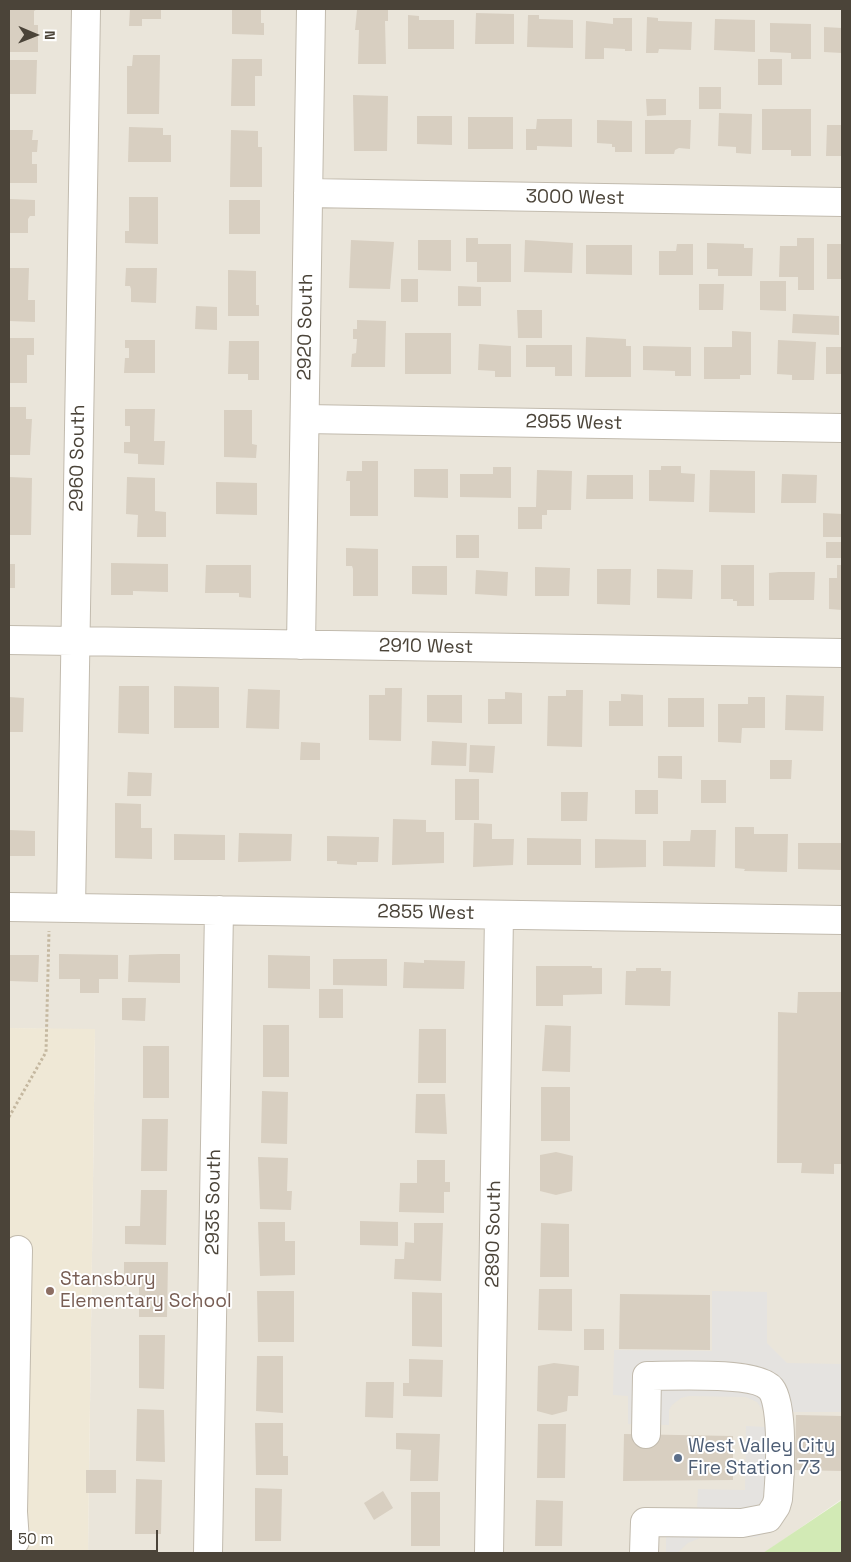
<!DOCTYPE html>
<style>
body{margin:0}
#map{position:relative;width:851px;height:1562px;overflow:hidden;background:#f6f3ec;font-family:"Space Grotesk",sans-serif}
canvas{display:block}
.frame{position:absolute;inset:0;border:10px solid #4b4439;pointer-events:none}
.north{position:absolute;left:10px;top:10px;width:50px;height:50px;-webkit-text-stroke:4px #fff;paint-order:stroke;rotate:91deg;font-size:14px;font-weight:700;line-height:20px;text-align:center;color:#4b4439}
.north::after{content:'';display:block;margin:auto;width:18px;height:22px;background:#4b4439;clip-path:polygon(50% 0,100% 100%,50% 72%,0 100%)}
.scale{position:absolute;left:10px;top:1530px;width:148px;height:22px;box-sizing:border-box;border:2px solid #4b4439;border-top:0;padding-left:6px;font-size:15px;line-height:18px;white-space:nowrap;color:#4b4439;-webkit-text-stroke:4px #fff;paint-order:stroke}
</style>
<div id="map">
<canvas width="851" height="1562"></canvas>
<div class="frame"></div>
<div class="north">N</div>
<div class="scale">50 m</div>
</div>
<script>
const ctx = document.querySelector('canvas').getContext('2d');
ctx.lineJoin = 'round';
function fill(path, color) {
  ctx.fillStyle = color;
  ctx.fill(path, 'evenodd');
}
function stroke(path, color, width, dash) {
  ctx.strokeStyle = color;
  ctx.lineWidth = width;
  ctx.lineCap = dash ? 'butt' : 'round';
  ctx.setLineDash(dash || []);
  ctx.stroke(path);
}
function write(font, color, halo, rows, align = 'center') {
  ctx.font = font + ' "Space Grotesk",sans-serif';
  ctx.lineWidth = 4;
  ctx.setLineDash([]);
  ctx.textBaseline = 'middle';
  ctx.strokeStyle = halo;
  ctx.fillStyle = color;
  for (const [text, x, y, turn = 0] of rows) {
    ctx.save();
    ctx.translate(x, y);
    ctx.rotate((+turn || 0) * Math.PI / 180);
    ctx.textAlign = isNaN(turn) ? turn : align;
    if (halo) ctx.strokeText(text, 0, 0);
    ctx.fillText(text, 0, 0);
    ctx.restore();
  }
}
const residential = new Path2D(`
 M9 9H842V1499L764 1553H88L95 1030 9 1028Z`);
const education = new Path2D(`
 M9 1028 95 1029 88 1553H9Z`);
const green = new Path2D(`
 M842 1500V1553H763Z`);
const parking = new Path2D(`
 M712 1291 767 1292V1343L787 1363 842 1364V1412H792L791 1495 787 1516 776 1528 757 1537 700 1538 688 1543 677 1553H666V1508H697L698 1489 745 1490 746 1426 765 1427 764 1412 757 1402 746 1397 689 1396 681 1398 672 1405 669 1410V1425L628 1424V1396L613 1395 614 1350 712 1351Z`);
const building = new Path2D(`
 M9 9H37L34 11V25H38V52H9Z
 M130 9H161V19H142V26H129Z
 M232 9H261V23H264V35L232 34Z
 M388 9V21H385L386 64H358L359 30H355L357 10Z
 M476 13 514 14V44H475Z
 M408 15 419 16V20H454V49H408Z
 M528 15H539V19L573 20V48L527 47Z
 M647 17 658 18V21L692 22 691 50 659 49 658 53H646Z
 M613 18H632V51H625V49L604 48V59H585L586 21 613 24Z
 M715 19 755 20V52L714 50Z
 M770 23 811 24V59H791V53L770 52Z
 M824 27 842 28V53L824 52Z
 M133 55H160L159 114H127V66H132Z
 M232 59H262V76H255V106H231Z
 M758 59H782V85H758Z
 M9 60H37L36 94H9Z
 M699 87H721V109H699Z
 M353 95 388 96 387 151H354Z
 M646 99H666V115L647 116Z
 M762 109H811V156H791V150H762Z
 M719 113 752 114 751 154 736 153V147L718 146Z
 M417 116H452V145L417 144Z
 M468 117H513V149H468Z
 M537 119H572V147L537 146V150H526V129H536Z
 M597 120 632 121V152H615V147H612V144L597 143Z
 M645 120H691L690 149 679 148 675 150 674 154H645Z
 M827 125H842V156H826Z
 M129 127 163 128V135H171V162H128Z
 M9 130H33L32 140H38L37 152H32V164H37V183H9Z
 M231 130 258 131V147H262V187H230Z
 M129 197H158V244L125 243V231H129Z
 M9 199 35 200V216H30L28 219V233H9Z
 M229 200H260V234H229Z
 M466 238H478V244H511V282H477V262H466Z
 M797 238H814V290H798V277H779L780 246H797Z
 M351 240 394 242 390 289 349 288Z
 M418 240H451V271L418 270Z
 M525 240 573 243 572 273 524 272Z
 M707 243 744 244V248H753L752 276H718V269H707Z
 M677 244H693V275H659V251H676Z
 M827 244H842V279H827Z
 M586 245H632V275L586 274Z
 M9 268H29L28 300H35V322L9 321Z
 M126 268H157L156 303 131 302V289L130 286H125Z
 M228 270 256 271V305H259V316H228Z
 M401 279H418V302H401Z
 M760 281H786V311L760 310Z
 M699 284H724L723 310H699Z
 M458 286 481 287V306H458Z
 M196 306 217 307V330L195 329Z
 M517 310H542V338H518Z
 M793 314 839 316V335L792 333Z
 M357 320 386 321 385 367H351L352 354 356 353 357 339H353V329H357Z
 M732 331 751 332V375H740V379H704V347H732Z
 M405 333H451V374H405Z
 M586 337 626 339V346H631V377H585Z
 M9 338H34V355H27V383H9Z
 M125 340H155V373H124L125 358H129V348H125Z
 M778 340 816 342 814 380H792V375L777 374Z
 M229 341H259V380H248V374H228Z
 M479 344 511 346V377H495V371L478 370Z
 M526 345H572V376H555V367H526Z
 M643 346 691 347V376H675V371L643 370Z
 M826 347H842V374H826Z
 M9 407H26V419H32L30 455H9Z
 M125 409H155L154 441H165L164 465 138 464V454L124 453V442H130V426H125Z
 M224 410H252V444L257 445 256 458 224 457Z
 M362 461H378V516H350V481H346L347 471H362Z
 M661 466H681V473L695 474 694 502 649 501V470H661Z
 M493 467H511V498L460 497V474H493Z
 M414 469H448V498L414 497Z
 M537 470 572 471 571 510H547V515H542V529H518V507H536Z
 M710 470 755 471V513L709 512Z
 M782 474 817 475 816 503H781Z
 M587 475H633V499H586Z
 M9 477 32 478 31 535H9Z
 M127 477 155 478V511L166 512V537H137L138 515 126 514Z
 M216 482 257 483V515L216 514Z
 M823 513 842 514V537H823Z
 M456 535H479V558H456Z
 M826 542H841V558H826Z
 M346 548 378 549V596H353V569L352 566H346Z
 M111 563 168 564V592L133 591V595H111Z
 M9 564H15V588H9Z
 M206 565H251V598L239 597V593H205Z
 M721 565H754V606H737V601H733V599H721Z
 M837 565H842V610L829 609V578H837Z
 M412 566H447V595L412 594Z
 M535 567 570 568 569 596H535Z
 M597 569H631L630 605 597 604Z
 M657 569 693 570 692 599 657 598Z
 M476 570 508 572 507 596 475 594Z
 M779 572H815L814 600H769V573Z
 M119 686H149V734L118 733Z
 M174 686 219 687V728H174Z
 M385 688H402L401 741 369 740V695H385Z
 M248 689 280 690 279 729 246 728Z
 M566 690H583L582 747 547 746 548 696H566Z
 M505 692 522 693V724H488V699H505Z
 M621 694 643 695V726H609V701H621Z
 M427 695H462V723L427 722Z
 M786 695 824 696 823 731 785 730Z
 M9 697 24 698 23 732H9Z
 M748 697H765V728H742L741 743 718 742V704H748Z
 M668 698H704V727H668Z
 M432 741 467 743 466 766 431 765Z
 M301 742 320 743V760H300Z
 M470 745 495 746 493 773 469 772Z
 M658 756H682V779L658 778Z
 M770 760H792L791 779H770Z
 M128 772 152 773 151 796H127Z
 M455 779H479V820H455Z
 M701 780H726V803H701Z
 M635 790H658V814H635Z
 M561 792H588L587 821H561Z
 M115 803 141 804V828H152V859L115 858Z
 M393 819 426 820V832H444V863L392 865Z
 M474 823 492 824V839H514L513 865 473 867Z
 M735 827H754V834H788L787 872 744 871 745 869 735 868Z
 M9 830 35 831V856H9Z
 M691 830H716L715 867 663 866V841H690Z
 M239 833 292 834 291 861 238 862Z
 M174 834 225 835V860H174Z
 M327 836 379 837 378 862H357V865L337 864V861H327Z
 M527 838 581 839V865H527Z
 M595 839 646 840V867L595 868Z
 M798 843H842V870L798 869Z
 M59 954 118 955V979H99V993H80V979H59Z
 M161 954H180V983L128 982 129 955Z
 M9 955H39L38 982 9 981Z
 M268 955 310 956V989L268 988Z
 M333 959H387V986L333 985Z
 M424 960 465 961 464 989 403 988 404 962 424 963Z
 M536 966H592V968H602V994L563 995V1006H536Z
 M636 968H661V971H671L670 1006 625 1005 626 971H636Z
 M319 989H343V1018H319Z
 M798 992H842V1164H834V1174L801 1173 802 1163H777L778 1012 797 1013Z
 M122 998H146L145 1021 122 1020Z
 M263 1025H289V1077H263Z
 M545 1025 571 1026 570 1072 542 1071Z
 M419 1029H446V1083H418Z
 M143 1046H169V1098H143Z
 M541 1087H570V1141H541Z
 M262 1091 288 1092 287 1144 261 1143Z
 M416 1094H445L447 1134 415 1133Z
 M142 1119H168L167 1171H141Z
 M556 1152 573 1156 572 1191 556 1195 540 1191V1155Z
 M258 1157 288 1158 287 1191H292L291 1210 260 1209Z
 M417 1160H445V1182H450V1192H444V1213L399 1212 400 1183H417Z
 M141 1190H167L166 1245 125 1244V1226H140Z
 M360 1221 398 1222V1246L360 1245Z
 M258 1222H285V1241H295V1275L260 1276Z
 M414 1223H443L441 1281 394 1279 395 1259H404L405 1242 414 1243Z
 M541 1223 569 1224V1277H540Z
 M124 1262H168L167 1317H139V1286H124Z
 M539 1289H572V1331L538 1330Z
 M257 1291H294V1342H258Z
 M412 1292 442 1293V1347L412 1346Z
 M620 1294 710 1295V1350L619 1349Z
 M584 1329H604V1350H584Z
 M139 1335H165L164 1389 139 1388Z
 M257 1356H283V1413L256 1411Z
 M409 1359 443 1360 442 1397 403 1396V1383H409Z
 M554 1363 579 1366 578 1396H568L567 1411 552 1415 537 1411 538 1366Z
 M366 1382H394L393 1418 365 1417Z
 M137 1409 164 1410 165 1462 136 1461Z
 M796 1415 842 1416V1471L795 1470Z
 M255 1423H283V1456H288V1475H256Z
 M538 1424H566L565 1478H537Z
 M396 1433 440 1434 438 1481H410L411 1450 396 1449Z
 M624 1434 733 1436V1480L623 1481Z
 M86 1470H116V1493H86Z
 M136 1479 162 1480 161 1534H135Z
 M255 1488 282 1489 281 1541H255Z
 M383 1491 393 1508 374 1520 364 1503Z
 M411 1492H440V1546H411Z
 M536 1500 563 1501 562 1546H535Z`);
const path = new Path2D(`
 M9 1117 46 1052 49 931`);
const minor = new Path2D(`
 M308 193 842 202
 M305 419 842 428
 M9 640 842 653
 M301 645 311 9
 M9 907 842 920
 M71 908 86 9
 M15 1541 13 1512 18 1250
 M208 1553 219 910
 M489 1553 499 915
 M644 1553 645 1522 742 1523 768 1518 776 1506 778 1499C780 1476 784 1405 771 1389 757 1371 671 1376 647 1376L646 1434`);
const markers = [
 [50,1291,5,"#8d6e63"],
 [678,1458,5,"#5c6f8a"]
];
const streetNames = [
 ["3000 West",575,198,1],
 ["2920 South",306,327,-89],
 ["2955 West",574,423,1],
 ["2960 South",78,458,-89],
 ["2910 West",426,647,1],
 ["2855 West",426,913,1],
 ["2935 South",214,1202,-89],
 ["2890 South",494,1234,-89]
];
const educationNames = [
 ["Stansbury",60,1280],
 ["Elementary School",60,1302]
];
const serviceNames = [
 ["West Valley City",688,1447],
 ["Fire Station 73",688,1469]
];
fill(residential, '#eae5da');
fill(education, '#efe8d6');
fill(green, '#d2eab5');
fill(parking, '#e5e3e0');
fill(building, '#d8cfc1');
stroke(minor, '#c2bbae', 30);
stroke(path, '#c4b79f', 3, [2.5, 2.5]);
stroke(minor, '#fff', 28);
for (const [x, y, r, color] of markers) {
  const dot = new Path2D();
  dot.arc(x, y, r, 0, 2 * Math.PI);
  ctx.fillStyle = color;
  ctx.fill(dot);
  stroke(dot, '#fff', 2);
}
write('19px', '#4b4439', '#fff', streetNames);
write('19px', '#785e54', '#fff', educationNames, 'left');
write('19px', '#4e5e75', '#fff', serviceNames, 'left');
</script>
